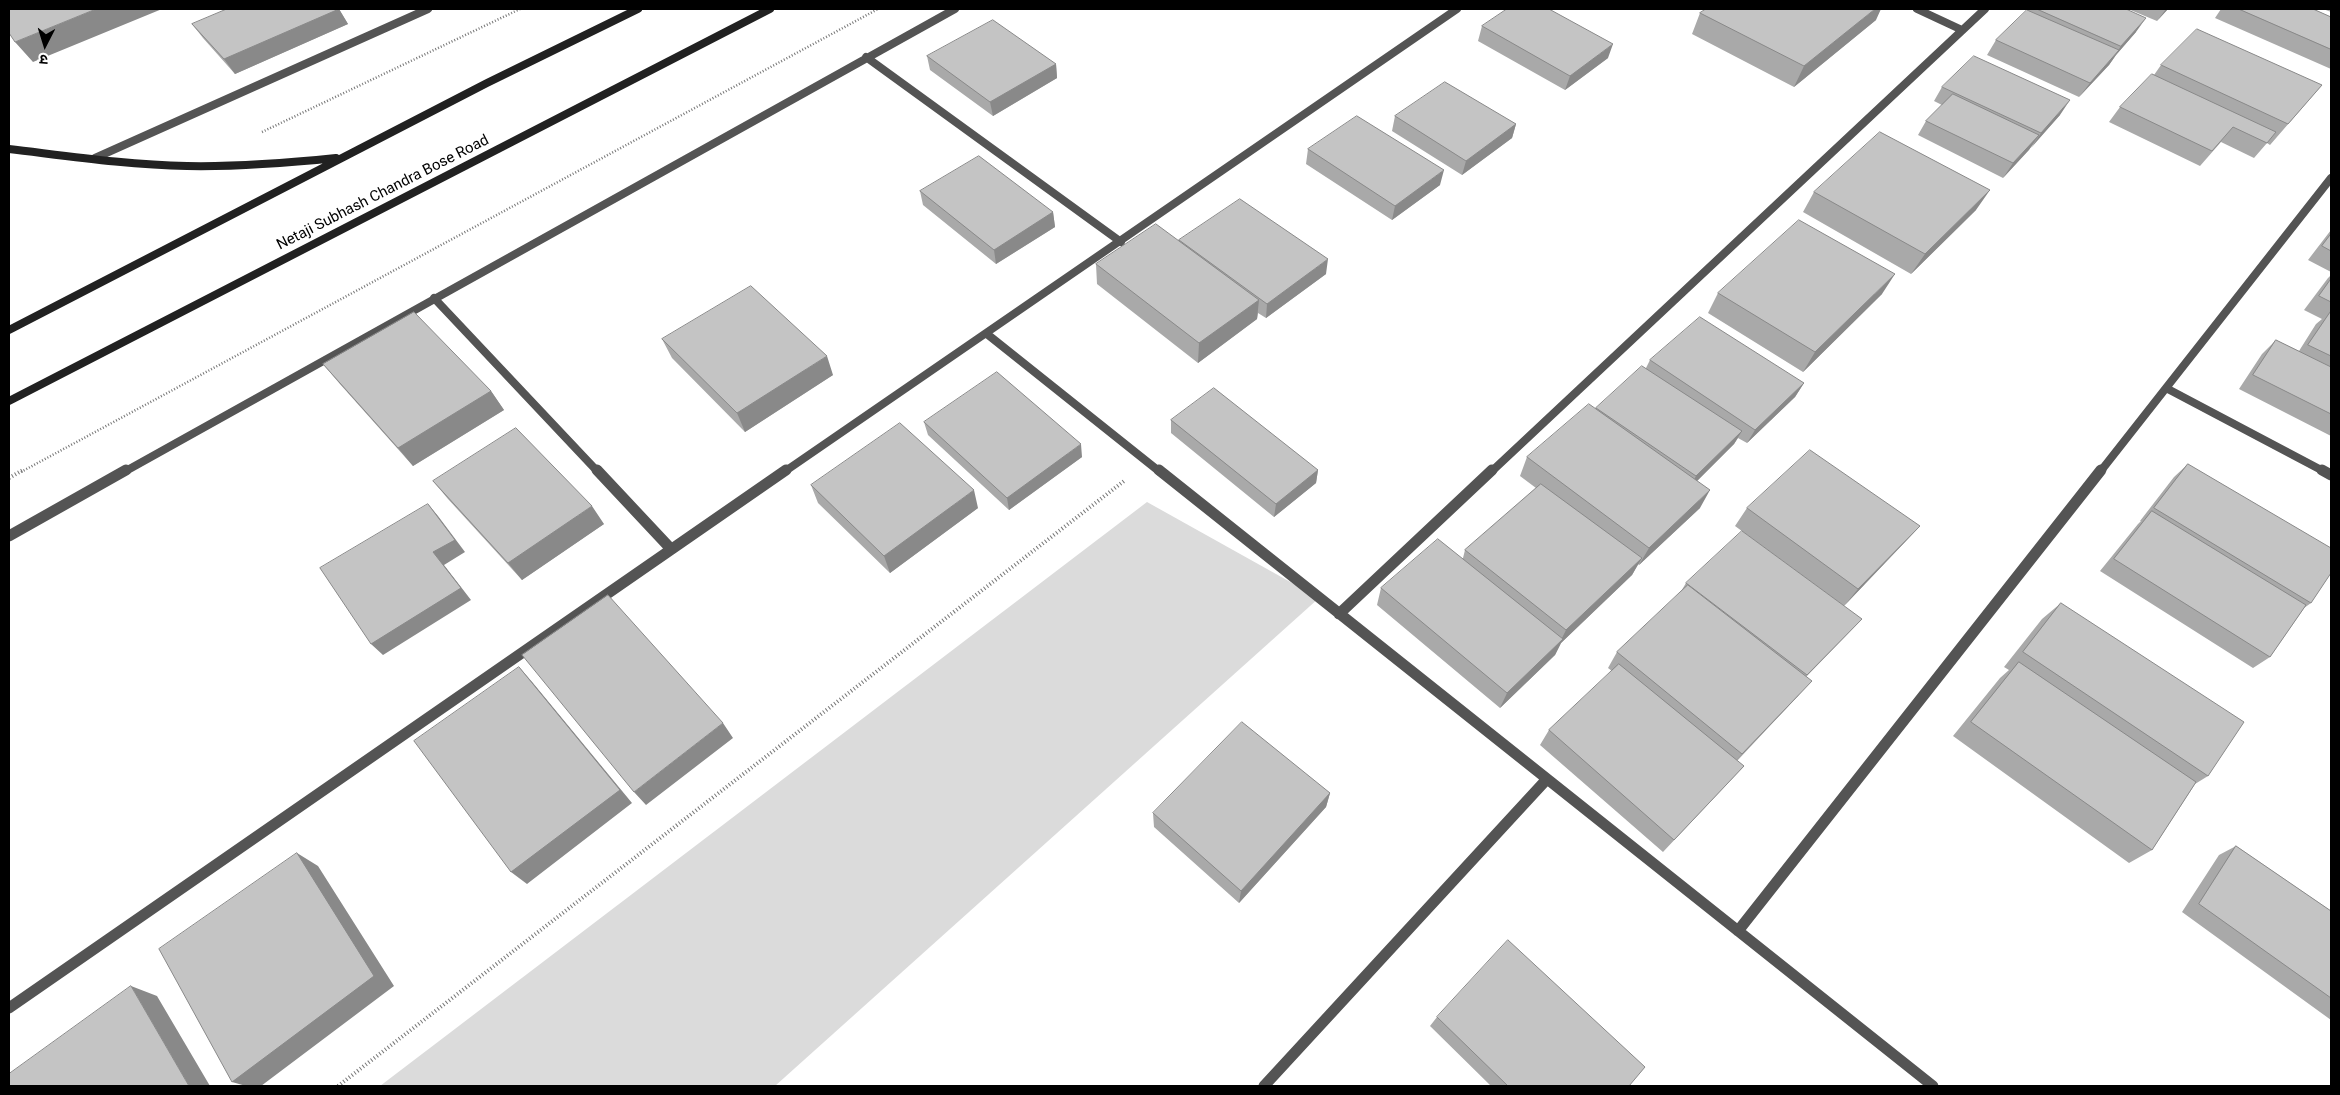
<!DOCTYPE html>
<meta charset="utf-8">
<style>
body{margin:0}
#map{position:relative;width:2340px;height:1095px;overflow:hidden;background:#fff;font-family:Roboto,"Noto Sans Devanagari",sans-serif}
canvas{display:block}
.frame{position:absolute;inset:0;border:10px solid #000;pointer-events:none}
.north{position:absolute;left:20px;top:20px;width:50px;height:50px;-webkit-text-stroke:4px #fff;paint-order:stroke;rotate:185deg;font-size:14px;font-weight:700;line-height:20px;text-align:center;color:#000}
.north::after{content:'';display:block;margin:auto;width:18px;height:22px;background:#000;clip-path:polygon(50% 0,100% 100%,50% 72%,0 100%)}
</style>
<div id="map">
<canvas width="2340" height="1095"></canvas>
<div class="frame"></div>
<div class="north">उ</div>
</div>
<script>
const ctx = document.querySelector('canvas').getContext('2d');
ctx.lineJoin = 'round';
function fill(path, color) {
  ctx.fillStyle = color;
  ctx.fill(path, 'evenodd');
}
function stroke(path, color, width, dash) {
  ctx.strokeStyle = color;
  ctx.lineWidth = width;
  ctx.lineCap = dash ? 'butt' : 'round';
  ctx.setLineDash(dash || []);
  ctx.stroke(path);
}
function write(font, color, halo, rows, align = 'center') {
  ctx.font = font + ' Roboto,sans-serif';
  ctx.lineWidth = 4;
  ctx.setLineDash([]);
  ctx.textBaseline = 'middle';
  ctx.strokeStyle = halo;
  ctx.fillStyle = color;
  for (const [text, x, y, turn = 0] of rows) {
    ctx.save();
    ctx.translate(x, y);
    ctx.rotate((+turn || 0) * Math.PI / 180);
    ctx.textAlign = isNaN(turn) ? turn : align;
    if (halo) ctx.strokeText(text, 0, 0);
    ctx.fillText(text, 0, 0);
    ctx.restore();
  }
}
const green = new Path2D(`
 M1147 502 1319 598 775 1086H380Z`);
const pathFar1 = new Path2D(`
 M262 132 520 9
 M21 472 878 9`);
const path = new Path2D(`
 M9 478 23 470
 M338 1086 1124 481`);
const minorFar1 = new Path2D(`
 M1917 9 1962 30
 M866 57 1121 242
 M95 158 428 9
 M434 298 598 472
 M987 334 1160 472
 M2166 388 2325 472
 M124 472 955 9
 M784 472 1457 9
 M1491 472 1985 9
 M2100 472 2331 178`);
const minor = new Path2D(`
 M597 470 671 549
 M1159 470 1933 1086
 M2322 470 2331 475
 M9 536 126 470
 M1339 614 1492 470
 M1738 931 2101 470
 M9 1008 786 470
 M1264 1086 1547 779`);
const secondary = new Path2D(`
 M9 149C68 156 128 165 187 166 237 167 287 163 336 158
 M9 330 487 83 638 9
 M9 401 770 9`);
const wall = new Path2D(`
 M339 9 348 24 235 74 203 38 192 24Z
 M2030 9H2126L2136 32 2116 55 2109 65 2079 97 1987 55 1996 40Z
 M2128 9H2168L2157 21Z
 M2221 9H2313L2331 17V69L2215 18Z
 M2323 9H2331V12Z
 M1700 13 1876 20 1794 87 1692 34Z
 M1482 26 1608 58 1565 90 1478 41Z
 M927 56 1056 64 1057 78 993 116 930 70Z
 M2161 65 2322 85 2270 145 2267 143 2254 158 2221 142 2200 166 2109 122 2120 107 2154 75Z
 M1942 87 2060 115 2003 178 1918 135 1926 121 1942 105 1934 101Z
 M1395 116 1516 124 1512 138 1462 175 1392 131Z
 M1308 149 1440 185 1392 220 1306 164Z
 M920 191 1053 212 1055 227 996 264 923 205Z
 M1814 192 1976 210 1911 274 1803 212Z
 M2331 230V272L2308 260Z
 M1179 240 1326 274 1266 318 1258 313 1257 319 1198 363 1097 284 1096 264 1179 241Z
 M2331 275V436L2239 389 2262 354 2276 340 2299 351 2316 324 2322 319 2304 310 2328 278Z
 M1718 293 1882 294 1803 372 1708 313Z
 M662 339 833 375 745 432 672 358Z
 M1650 360 1804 383 1795 397 1747 443 1738 438 1734 444 1697 481 1700 508 1639 565 1638 564 1632 575 1561 643 1555 655 1500 708 1377 605 1381 588 1463 558 1465 550 1536 488 1520 476 1527 457 1595 409 1646 368Z
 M323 364 491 391 504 410 413 466 339 383Z
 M1171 420 1318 470 1316 483 1274 517 1171 433Z
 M924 422 1082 457 1009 510 928 435Z
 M2188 464 2311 603 2304 608 2270 657 2253 668 2100 571 2138 524 2141 521H2140L2174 477Z
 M433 481 604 524 522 580 448 499Z
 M811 485 978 508 890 573 818 503Z
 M1747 508 1920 526 1904 543 1844 606 1735 526Z
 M1686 583 1862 619 1807 676 1798 696 1737 761 1744 766 1663 852 1540 745 1549 730 1612 671 1608 668 1617 652 1680 593Z
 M2061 603 2208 776 2195 784 2152 850 2129 863 1953 736 2000 678 2009 670 2004 667 2042 619Z
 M1330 793 1326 807 1239 903 1154 827 1153 813Z
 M2236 846 2331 911V1020L2182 912 2219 855Z
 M1437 1017 1629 1086H1491L1430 1026Z`);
const shadedWall = new Path2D(`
 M96 9H162L33 62 15 42Z
 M339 9 348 24 235 74 224 59Z
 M1875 9H1881L1876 20 1794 87 1804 66Z
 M2166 9H2168L2157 21Z
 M2146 18 2136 32 2116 55 2109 65 2079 97 2090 83 2115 55 2121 46Z
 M1613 44 1608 58 1565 90 1570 76Z
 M1056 64 1057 78 993 116 990 102Z
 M2070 100 2060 115 2031 148 2041 133Z
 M1516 124 1512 138 1462 175 1466 161Z
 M2039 135 2029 150 2003 178 2013 163Z
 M1444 170 1440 185 1392 220 1395 206Z
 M1990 190 1976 210 1911 274 1925 254Z
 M1053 212 1055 227 996 264 994 250Z
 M1328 259 1326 274 1266 318 1267 304Z
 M1895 274 1882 294 1803 372 1815 352Z
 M1259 300 1257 319 1198 363 1199 343Z
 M827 356 833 375 745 432 737 413Z
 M1804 383 1795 397 1747 443 1755 430Z
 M491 391 504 410 413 466 398 448Z
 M1742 431 1734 444 1689 489 1696 476Z
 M1081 444 1082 457 1009 510 1007 498Z
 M1318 470 1316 483 1274 517 1276 504Z
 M974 490 978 508 890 573 884 556Z
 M1710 490 1700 508 1639 565 1649 548Z
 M428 504 438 516 465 552 444 565 471 600 383 655 371 644 433 552Z
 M592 506 604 524 522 580 508 563Z
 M1920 526 1904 543 1844 606 1858 589Z
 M1642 558 1632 575 1561 643 1555 655 1500 708 1507 693 1560 642 1566 630Z
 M519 667 533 683 632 803 527 884 511 872Z
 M1812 681 1798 696 1729 768 1742 754Z
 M723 723 733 738 646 805 634 792Z
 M1330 793 1326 807 1239 903 1241 891Z
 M297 853 318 866 394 986 261 1086H246L232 1082Z
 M131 986 157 996 210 1086H189Z`);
const building = new Path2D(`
 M9 9H96L15 42 9 33Z
 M227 9H339L224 59 192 24Z
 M1507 9H1549L1613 44 1570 76 1482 26Z
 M1706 9H1875L1804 66 1700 13Z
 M2037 9H2126L2146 18 2121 46Z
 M2239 9H2313L2331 17V49Z
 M2027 10 2119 50 2090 83 1996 40Z
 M993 20 1056 64 990 102 927 56Z
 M2197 29 2322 85 2288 124 2161 65Z
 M1974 56 2070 100 2041 133 1942 87Z
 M2152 74 2276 132 2267 143 2233 127 2212 151 2120 107Z
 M1445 82 1516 124 1466 161 1395 116Z
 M1953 94 2039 135 2013 163 1926 121Z
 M1357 116 1444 170 1395 206 1308 149Z
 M1880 132 1990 190 1925 254 1814 192Z
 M979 156 1053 212 994 250 920 191Z
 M1240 199 1328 259 1267 304 1179 240Z
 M1799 220 1895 274 1815 352 1718 293Z
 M1156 224 1259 300 1199 343 1096 264Z
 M2331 234V251L2322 246Z
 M2331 279V302L2319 296Z
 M751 286 827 356 737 413 662 339Z
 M2331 311V356L2308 345Z
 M414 312 491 391 398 448 323 364Z
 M1700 317 1804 383 1755 430 1650 360Z
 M2276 340 2331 367V414L2253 375Z
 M1642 366 1742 431 1696 476 1596 408Z
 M997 372 1081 444 1007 498 924 422Z
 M1214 388 1318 470 1276 504 1171 420Z
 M1589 404 1710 490 1649 548 1527 457Z
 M900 423 974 490 884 556 811 485Z
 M516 428 592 506 508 563 433 481Z
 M1810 450 1920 526 1858 589 1747 508Z
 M2188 464 2331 548V573L2311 603 2154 508Z
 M1541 484 1642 558 1566 630 1465 550Z
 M428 504 455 540 433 552 461 588 371 644 320 568Z
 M2152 511 2306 605 2270 657 2114 559Z
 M1742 531 1862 619 1807 675 1686 583Z
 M1438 539 1563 639 1507 693 1381 588Z
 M1688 585 1812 681 1742 754 1617 652Z
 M608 595 723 723 634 792 522 655Z
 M2061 603 2244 722 2208 776 2023 652Z
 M2019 662 2196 782 2152 850 1971 722Z
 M1619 664 1744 766 1674 840 1549 730Z
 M519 667 620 790 511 872 414 741Z
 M1242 722 1330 793 1241 891 1153 813Z
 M2236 846 2331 911V998L2199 904Z
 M297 853 374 976 232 1082 159 949Z
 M1508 940 1645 1067 1629 1086H1508L1437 1017Z
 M131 986 189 1086H9V1074Z`);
const streetNames = [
 ["Netaji Subhash Chandra Bose Road",383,193,-27]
];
fill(green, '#dbdbdb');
stroke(pathFar1, '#767676', 2.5, [1, 2]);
stroke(path, '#767676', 4, [1, 2.5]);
stroke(minorFar1, '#545454', 8);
stroke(minor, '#545454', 11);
stroke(secondary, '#212121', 8);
fill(wall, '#a9a9a9');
fill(shadedWall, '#898989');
fill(building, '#c4c4c4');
stroke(building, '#898989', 1);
write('15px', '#000', '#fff', streetNames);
</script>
